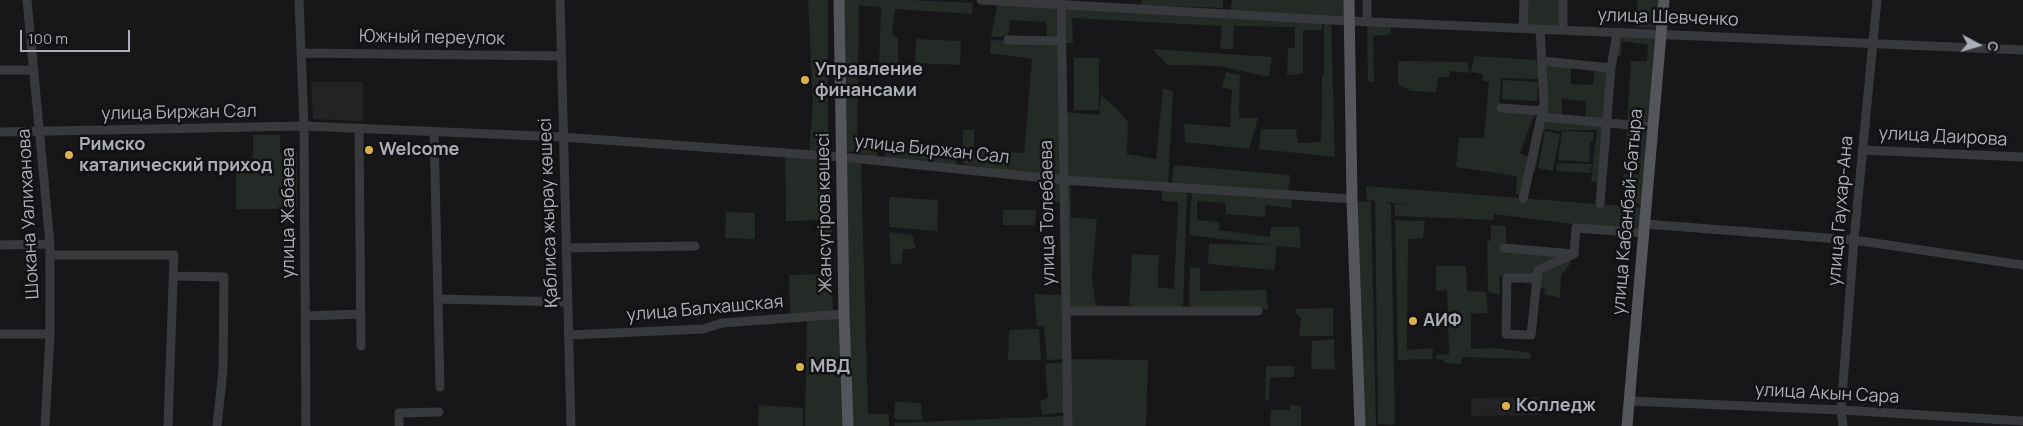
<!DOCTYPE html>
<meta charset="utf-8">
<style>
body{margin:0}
#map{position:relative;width:2023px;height:426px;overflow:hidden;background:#171719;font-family:Manrope,sans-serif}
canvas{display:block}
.north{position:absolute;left:1953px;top:20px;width:50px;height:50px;-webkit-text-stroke:4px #121214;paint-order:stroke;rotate:96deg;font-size:14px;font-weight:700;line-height:20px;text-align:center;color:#abaeb7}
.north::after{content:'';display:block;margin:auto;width:18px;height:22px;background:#abaeb7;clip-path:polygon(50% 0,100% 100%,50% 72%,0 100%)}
.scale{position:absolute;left:20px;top:30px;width:110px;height:22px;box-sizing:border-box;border:2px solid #abaeb7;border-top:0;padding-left:6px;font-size:15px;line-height:18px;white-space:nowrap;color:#abaeb7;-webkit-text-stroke:4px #121214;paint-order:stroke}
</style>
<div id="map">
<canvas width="2023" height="426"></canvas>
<div class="north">С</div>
<div class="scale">100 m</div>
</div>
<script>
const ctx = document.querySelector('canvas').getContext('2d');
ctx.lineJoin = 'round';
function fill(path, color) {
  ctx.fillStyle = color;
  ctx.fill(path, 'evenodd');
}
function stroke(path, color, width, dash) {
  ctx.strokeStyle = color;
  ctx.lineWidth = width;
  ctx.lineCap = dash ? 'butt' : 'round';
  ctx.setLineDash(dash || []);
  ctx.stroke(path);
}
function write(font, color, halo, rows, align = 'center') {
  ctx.font = font + ' Manrope,sans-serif';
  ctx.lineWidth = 5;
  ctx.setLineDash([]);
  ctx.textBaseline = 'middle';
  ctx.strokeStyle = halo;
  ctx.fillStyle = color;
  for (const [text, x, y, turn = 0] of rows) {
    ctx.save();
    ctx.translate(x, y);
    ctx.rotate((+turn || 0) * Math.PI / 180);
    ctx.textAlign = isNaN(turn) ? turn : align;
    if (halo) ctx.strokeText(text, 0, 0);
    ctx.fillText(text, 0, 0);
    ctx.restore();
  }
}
const built = new Path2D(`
 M311 82H363V121L313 119Z
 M1540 397 1541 415 1471 416V398Z`);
const green = new Path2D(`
 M808 0H828V151L809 150 813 103Z
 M842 0H909L973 3 972 14 895 9 892 34 898 38V72L879 70 881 7 859 5 857 141 877 144V157L845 151Z
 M1142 0H1223V8L1141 5Z
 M1232 0H1345L1344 16 1230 10Z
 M1525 0H1562L1561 28 1524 27Z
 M1638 0H1662L1659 29 1635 27Z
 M997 5 1056 7 1058 38 1047 36 1046 22 1010 20 1008 36 991 37Z
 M1064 6 1322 22V30H1303V74L1287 75 1288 48H1295V27L1234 26 1233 49H1220L1222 26 1072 18 1073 43H1065Z
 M1324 21H1331L1335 157 1259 149 1261 129H1296L1298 143 1321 142 1322 79 1324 72Z
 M1367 24 1391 26V34L1373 36 1374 82 1368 81Z
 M1619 34 1659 37 1644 205 1633 203 1635 180 1623 179 1624 174 1639 175 1641 163 1625 161 1631 61H1647L1648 45 1622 41 1621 56 1616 55Z
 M916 39 961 41 960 65 915 63Z
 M991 40 1059 44 1061 178 963 164V130H974V150L1024 153 1032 59 990 53Z
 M1152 49 1272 57 1269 77 1219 66 1167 65Z
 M1474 56 1537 60 1540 79 1501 78 1499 110 1535 113 1520 153 1529 157 1522 195 1516 194 1517 176 1456 167 1459 138H1484L1489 82 1483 81V74L1471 72Z
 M1074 58H1099V110H1074Z
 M1398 61 1468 62 1469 73 1450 71 1449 77H1438L1436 92 1411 91 1398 84Z
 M1544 64 1571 66V84L1593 85 1594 68 1608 70 1605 121 1585 118 1586 101 1562 99V117L1543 115Z
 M1226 72 1240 75 1239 118H1258L1249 149 1185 142 1184 124 1230 127 1232 90 1222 87Z
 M1503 80 1538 82 1537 101 1502 99Z
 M1163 88 1173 92 1168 184 1067 176 1063 112 1099 115 1101 95 1119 111 1128 122 1127 154 1156 159Z
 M1543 119 1605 125 1598 182 1591 181 1597 130H1561L1559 131 1546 129 1543 132 1535 171 1532 170Z
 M1545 131 1560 134 1553 171 1538 168Z
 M1562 131 1594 132 1593 142H1590L1589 162 1558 160Z
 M253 135H280V153H297V209H236V162H253Z
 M886 145 957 150 956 166 885 158Z
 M785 155 831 156 833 312 790 315 789 275 823 274 824 220 786 221Z
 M844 160 861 162 868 414H889V426H851Z
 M1557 163 1592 164 1591 173 1556 171Z
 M1174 165 1290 175 1288 191 1172 184Z
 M1044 180 1062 183 1061 203 1043 200Z
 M1066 183 1071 184V218L1097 219 1092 278 1096 305 1129 306 1132 254 1159 255 1158 287 1174 289 1178 202 1162 201V188L1187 190 1183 310H1068Z
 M1366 186 1647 208 1645 233 1494 214V220L1395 216V204L1412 205 1385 202 1391 204 1395 425 1378 424 1375 201 1367 200Z
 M1192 192 1292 197 1291 208 1265 205 1266 217 1226 214 1225 203 1197 201V220L1219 222V230L1270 237 1271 227H1299L1301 248 1277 246 1274 270 1208 264 1209 244 1273 245 1189 235Z
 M889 197 938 200 937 231 889 227Z
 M1355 201 1371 202 1376 426H1362Z
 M1003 210H1036L1035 225H1003Z
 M726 212 755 213V239L725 238Z
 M1395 220 1425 221 1423 238 1408 239 1407 350 1433 348 1432 359 1398 360Z
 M1491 225 1506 226V248L1573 250 1570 264 1561 276 1560 298 1544 294 1545 289 1499 275 1500 295 1488 292 1487 243 1491 239Z
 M889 232 912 235 916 248 903 250 902 263 891 265Z
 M1436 266H1466L1467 291 1486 292 1488 313 1471 314V349L1494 348 1531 353 1530 359 1462 357 1461 364 1444 363V360L1436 359V355L1449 354 1447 290 1436 291Z
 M1190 267 1200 268V291L1266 290 1268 309 1189 308Z
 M1034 294 1063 295 1066 359 1047 360 1044 326H1037Z
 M1333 308V336H1299L1301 318 1296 314 1295 309Z
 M842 317 845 426H805L807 320Z
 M1039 329 1041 360H1008L1009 330Z
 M1334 339 1335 370 1311 369 1312 341Z
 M1071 359 1148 360 1146 426H1071Z
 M1065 362 1066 412 1042 415 1040 401 1048 398 1045 364Z
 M1266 366H1295L1294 377 1270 378 1269 400H1265Z
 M895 402 921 403 922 420 894 419Z
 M759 405 803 408V426H758Z
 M1290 405 1301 406V426H1270L1271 410H1290Z
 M1066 416 1067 426H894V423Z`);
const minor = new Path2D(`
 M27 0 50 244V334L45 426
 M299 0 304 126 306 426
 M560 0 571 426
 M981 0 1349 21 2023 50
 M1061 0 1068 426
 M1367 21V0
 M1523 28 1524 0
 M1563 30V0
 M1008 40 1062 41
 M302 53 561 56
 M1542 61 1611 68 1600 204
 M1611 68 1617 33
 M0 70H34
 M1501 108 1543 111
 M1542 117 1653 127
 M359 129 361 346
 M0 132 304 126 562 137 842 157 1064 180 1352 199
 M434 132 440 387
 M1862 150 2023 157
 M1523 199 1544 104 1540 29
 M1645 224 1854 240 2023 265
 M0 245 50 244
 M566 248 695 246
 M1504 248 1574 254 1576 228 1645 233
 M50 255H174L168 426
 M173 276 224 277 223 370 217 426
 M1537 278H1507L1506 334 1531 335 1538 270 1574 254
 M438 299 567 302
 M1066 311H1258
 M305 316 361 314
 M0 334H50
 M569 335 703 329 722 323 844 314
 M1629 401 1841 410 2023 421
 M399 426V413L439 412
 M1843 426 1841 410 1854 240 1877 0`);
const major = new Path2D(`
 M839 0 844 314 848 426
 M1349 0 1352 199 1360 426
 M1627 426 1664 0`);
const markers = [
 [805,80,5,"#dbb34d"],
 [369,150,5,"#dbb34d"],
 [69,155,5,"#dbb34d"],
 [1413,321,5,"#dbb34d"],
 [800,367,5,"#dbb34d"],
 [1506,406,5,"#dbb34d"]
];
const streetNames = [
 ["улица Шевченко",1668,18,2],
 ["Южный переулок",432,38,1],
 ["улица Биржан Сал",179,113,-1],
 ["улица Даирова",1943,137,3],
 ["улица Биржан Сал",932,150,6],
 ["улица Гаухар-Ана",1841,211,-85],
 ["улица Кабанбай-батыра",1628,212,-85],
 ["улица Жабаева",289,213,-90],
 ["Қаблиса жырау көшесі",549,213,-92],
 ["Жансүгіров көшесі",825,213,-91],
 ["улица Толебаева",1048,213,-91],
 ["Шокана Уалиханова",29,214,-93],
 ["улица Балхашская",705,309,-5],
 ["улица Акын Сара",1827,394,3]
];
const poiNames = [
 ["Управление",815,70],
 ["финансами",815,91],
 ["Римско",79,145],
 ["каталический приход",79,166],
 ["Welcome",379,150],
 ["АИФ",1423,321],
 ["МВД",810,367],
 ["Колледж",1516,406]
];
fill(built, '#232325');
fill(green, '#242a25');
stroke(minor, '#38393d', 9);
stroke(major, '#55565c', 11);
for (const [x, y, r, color] of markers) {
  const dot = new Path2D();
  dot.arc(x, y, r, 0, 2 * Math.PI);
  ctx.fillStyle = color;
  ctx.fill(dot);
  stroke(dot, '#121214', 2);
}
write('18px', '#abaeb7', '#121214', streetNames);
write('bold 18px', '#abaeb7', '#121214', poiNames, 'left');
</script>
